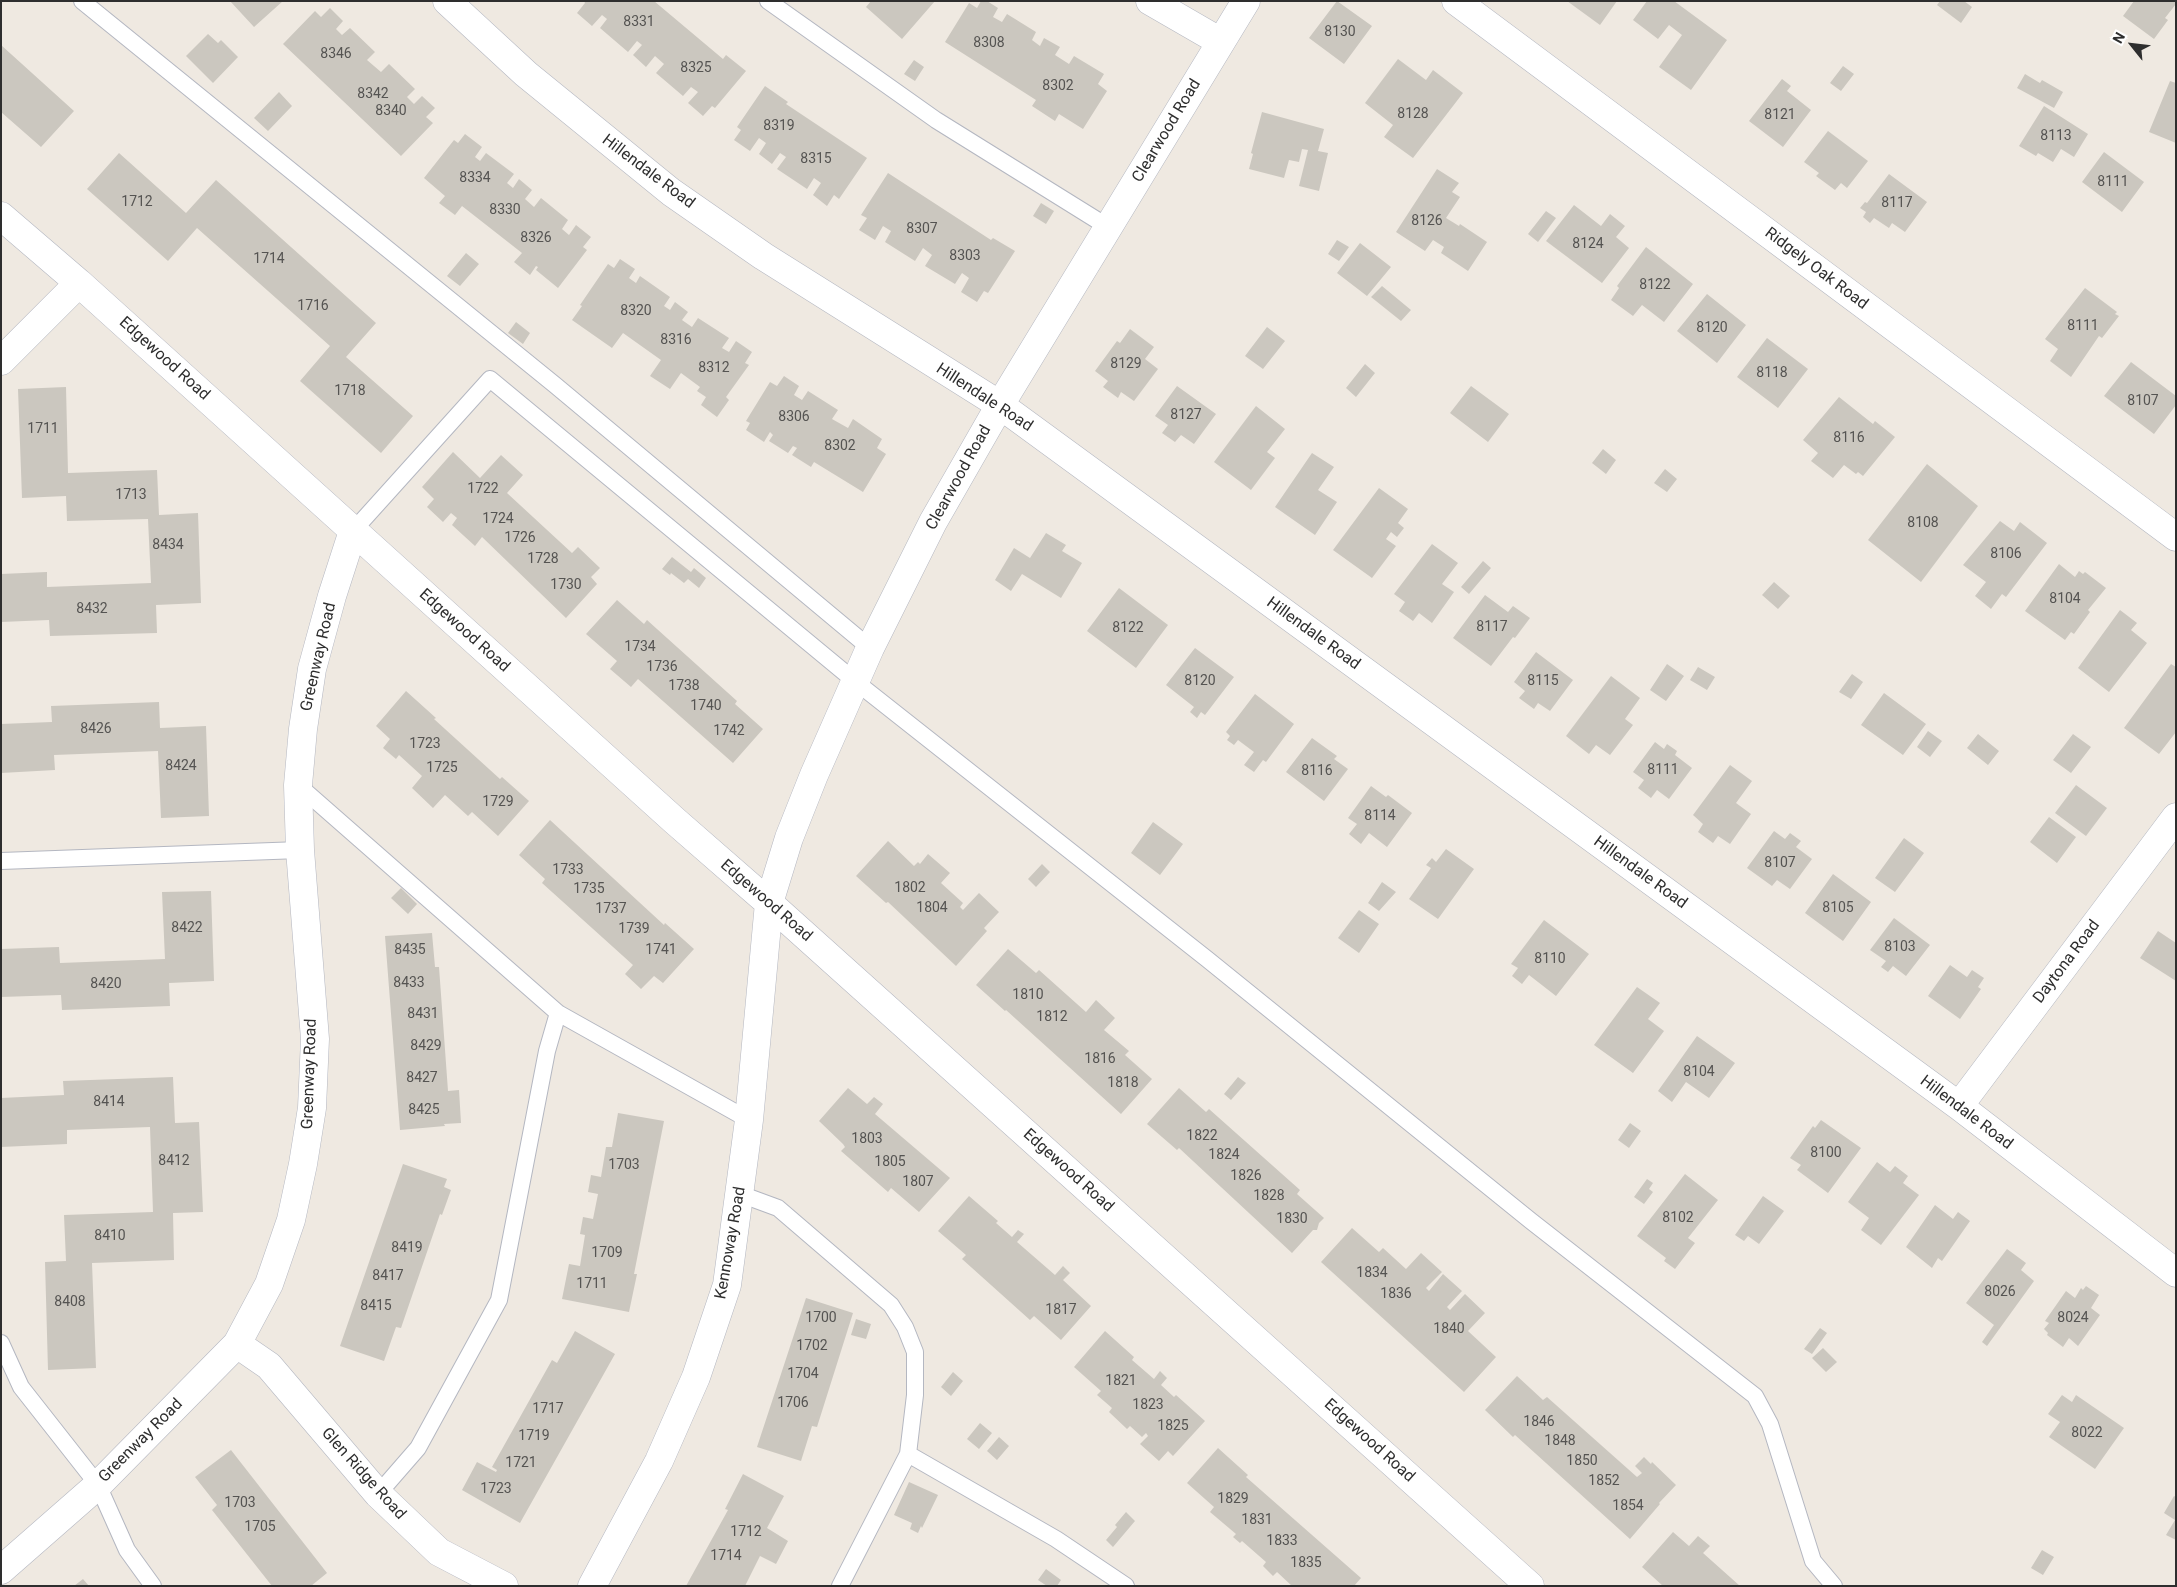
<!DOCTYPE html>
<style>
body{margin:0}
#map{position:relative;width:2177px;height:1587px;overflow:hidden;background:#efe9e1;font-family:Roboto,sans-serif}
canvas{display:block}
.frame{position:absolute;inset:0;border:2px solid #2e2e2e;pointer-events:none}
.north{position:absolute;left:2107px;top:20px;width:50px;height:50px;-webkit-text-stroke:4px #fff;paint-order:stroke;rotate:299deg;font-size:14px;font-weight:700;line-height:20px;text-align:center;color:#2e2e2e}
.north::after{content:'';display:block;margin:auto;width:18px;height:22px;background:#2e2e2e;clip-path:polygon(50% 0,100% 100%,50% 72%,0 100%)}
</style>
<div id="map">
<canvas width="2177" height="1587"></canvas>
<div class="frame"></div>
<div class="north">N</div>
</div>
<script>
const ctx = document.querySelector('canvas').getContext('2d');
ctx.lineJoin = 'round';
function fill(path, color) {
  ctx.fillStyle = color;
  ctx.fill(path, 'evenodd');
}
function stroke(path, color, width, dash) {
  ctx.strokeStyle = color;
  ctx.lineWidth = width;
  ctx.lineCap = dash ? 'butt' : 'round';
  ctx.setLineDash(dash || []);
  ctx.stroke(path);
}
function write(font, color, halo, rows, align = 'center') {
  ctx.font = font + ' Roboto,sans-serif';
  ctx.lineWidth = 5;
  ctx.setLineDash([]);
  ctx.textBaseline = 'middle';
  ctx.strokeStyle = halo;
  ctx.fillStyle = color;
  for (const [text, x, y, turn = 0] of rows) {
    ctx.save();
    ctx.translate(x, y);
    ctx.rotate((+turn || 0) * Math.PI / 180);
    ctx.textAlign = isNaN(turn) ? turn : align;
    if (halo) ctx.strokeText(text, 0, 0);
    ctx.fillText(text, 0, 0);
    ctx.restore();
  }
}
const building = new Path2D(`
 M230 1H283L254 27Z
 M584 1H654L723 59 726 55 746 71 715 108 712 106 703 116 688 103 698 92 691 87 683 96 656 73 664 64 655 56 646 67 633 55 642 45 637 41 628 52 600 28 607 19 602 15 592 26 577 13 585 3Z
 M871 1H935L902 39 866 7Z
 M981 1H987L998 8 993 17 1002 22 1007 14 1036 32 1032 40 1040 46 1044 38 1060 47 1055 55 1069 64 1074 56 1104 74 1098 84 1107 91 1083 129 1059 114 1055 121 1032 106 1036 100 945 42 969 3 977 8Z
 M1337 1 1372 26 1344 64 1309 38Z
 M1567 1H1617L1600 25Z
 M1647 1H1674L1727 40 1691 90 1659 67 1682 35 1669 25 1658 39 1633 20Z
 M1940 1H1964L1972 7 1961 23 1937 5Z
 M2134 1H2176V4L2165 18 2168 20 2154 39 2123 16Z
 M330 8 343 21 336 29 342 35 350 28 375 52 367 60 381 72 389 64 415 89 407 97 414 104 422 96 435 108 426 117 433 123 401 156 283 44 315 11 321 17Z
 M208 34 218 43 221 40 238 57 213 83 186 56Z
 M1 45 74 111 41 147 1 112Z
 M1398 59 1426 80 1433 70 1463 93 1413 158 1384 137 1393 125 1365 103Z
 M914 60 924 67 915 81 904 74Z
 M1843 66 1854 74 1841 91 1830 83Z
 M2025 74 2040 83 2042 80 2063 92 2054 108 2017 88Z
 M1782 79 1791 86 1787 91 1811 110 1783 147 1749 121Z
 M2170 81 2176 83V143L2149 132Z
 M765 86 788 102 786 104 867 158 839 199 834 195 827 206 813 195 821 183 814 178 807 189 777 169 786 157 780 153 772 164 759 154 766 143 759 138 750 151 734 140 741 130 737 127Z
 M279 92 292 106 268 131 254 118Z
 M2044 106 2088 134 2074 157 2061 149 2053 162 2038 153 2036 156 2019 146Z
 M1262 112 1324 129 1318 151 1328 153 1319 191 1299 186 1308 150 1302 149 1299 162 1289 160 1284 178 1249 169 1253 154 1251 153Z
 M1828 131 1868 161 1847 188 1841 183 1835 190 1816 176 1819 173 1804 162Z
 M465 134 482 147 475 157 480 161 486 153 514 174 507 183 513 188 519 179 532 190 525 199 534 207 541 198 568 220 562 229 569 235 576 225 591 237 583 247 587 250 558 288 536 270 538 267 536 266 530 275 514 262 522 253 462 206 455 215 439 203 445 196 424 178 454 140 458 143Z
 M2104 152 2144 182 2122 212 2082 182Z
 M119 153 186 213 216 180 376 323 346 357 413 416 381 453 300 381 330 346 197 228 168 261 87 189Z
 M1437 169 1459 183 1452 192 1460 197 1446 218 1459 226 1460 224 1487 242 1468 271 1441 253 1444 247 1433 240 1425 251 1396 232Z
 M888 173 991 240 993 238 1015 251 988 293 984 291 977 302 961 292 969 278 962 273 955 284 925 266 932 255 923 248 915 261 885 242 891 231 883 226 875 240 859 230 867 218 861 215Z
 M1889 174 1927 202 1905 232 1892 223 1889 228 1874 218 1870 223 1863 217 1866 212 1860 208 1865 202 1867 203Z
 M1041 203 1054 211 1046 224 1033 216Z
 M1574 205 1601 226 1610 214 1625 226 1616 237 1629 248 1602 283 1546 241Z
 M1546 211 1556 218 1538 242 1528 234Z
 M1337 240 1349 247 1339 261 1328 254Z
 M1360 243 1391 267 1367 296 1337 273Z
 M1646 247 1693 284 1664 322 1642 305 1633 316 1611 300 1619 288 1617 286Z
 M466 253 479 264 460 286 447 276Z
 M620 259 635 269 629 278 636 283 640 276 670 297 664 306 670 310 675 302 688 312 682 320 692 327 698 318 729 338 722 348 729 352 736 341 752 352 745 363 749 365 726 397 729 400 717 417 701 405 706 397 697 391 700 387 681 373 670 389 650 376 661 360 623 333 612 348 572 320 582 306 580 305 608 264 614 268Z
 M1382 286 1411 310 1401 321 1371 297Z
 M2085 288 2117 312 2115 314 2119 316 2102 338 2099 336 2071 377 2050 361 2058 349 2045 339Z
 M1707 294 1746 325 1717 363 1677 331Z
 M516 322 530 333 523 344 508 333Z
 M1267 327 1285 341 1263 369 1245 356Z
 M1130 329 1154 347 1145 359 1158 369 1134 401 1121 392 1118 398 1103 387 1108 381 1095 371 1117 341 1120 343Z
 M1767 338 1808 369 1778 408 1737 377Z
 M2131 362 2176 396V405L2154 434 2104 396Z
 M1365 364 1375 373 1356 397 1346 388Z
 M784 376 799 386 794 395 802 400 808 391 838 410 832 419 848 428 853 419 882 439 877 448 886 454 863 492 814 462 811 467 792 455 797 448 793 446 788 453 769 441 773 435 770 432 764 442 746 430 750 423 746 421 770 382 777 386Z
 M1177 386 1216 414 1194 444 1181 435 1175 442 1162 433 1168 425 1155 416Z
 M1471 386 1509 414 1488 442 1450 413Z
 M66 387 68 473 157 470 159 515 198 513 201 603 156 605 157 633 50 636 49 620 1 622V574L47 572V587L151 583 148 519 67 521 66 496 22 498 18 389Z
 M1839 397 1873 424 1875 421 1895 437 1863 476 1858 472 1856 474 1844 465 1833 478 1811 461 1818 453 1803 440Z
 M1256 406 1285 429 1267 452 1275 458 1251 490 1214 462Z
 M1603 449 1616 460 1606 474 1592 463Z
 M453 452 480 478 501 455 523 475 507 493 572 553 578 547 600 568 591 577 597 584 566 618 482 537 475 546 452 525 457 518 451 513 443 522 427 507 434 499 422 487Z
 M1312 453 1334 467 1318 490 1337 502 1315 535 1275 507Z
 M1927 464 1978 506 1921 582 1868 540Z
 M1665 469 1677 479 1667 492 1654 483Z
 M1379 488 1408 509 1398 523 1404 528 1397 537 1391 532 1386 539 1396 546 1372 578 1333 550Z
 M2000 521 2014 531 2020 522 2047 543 2006 597 2002 594 1991 609 1975 596 1986 582 1963 565Z
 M1046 533 1066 545 1062 551 1082 563 1061 598 1022 574 1011 591 995 580 1014 548 1030 558Z
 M1432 544 1458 563 1442 584 1454 592 1432 623 1419 613 1413 621 1399 611 1405 602 1394 594Z
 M672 557 691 572 694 568 706 578 699 588 688 579 684 583 671 573 670 575 662 569Z
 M1483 561 1491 568 1469 594 1461 587Z
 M2059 564 2075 577 2079 571 2083 574 2085 572 2106 588 2088 610 2090 612 2074 634 2071 632 2065 640 2025 611Z
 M1774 582 1790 596 1778 609 1762 595Z
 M1119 588 1168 625 1136 668 1087 631Z
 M1485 595 1508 612 1513 606 1530 618 1515 638 1513 637 1491 666 1453 638Z
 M617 600 644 624 647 620 737 701 735 704 763 729 733 763 638 679 631 687 610 669 617 661 586 634Z
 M2120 610 2137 623 2131 630 2147 643 2109 692 2078 668Z
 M1195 648 1234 677 1205 715 1201 712 1197 718 1190 712 1194 707 1166 685Z
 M1536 652 1573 680 1550 711 1538 703 1534 709 1519 698 1525 691 1514 682Z
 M1667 664 1684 676 1666 701 1650 690Z
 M2171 664 2176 667V732L2159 754 2124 728Z
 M1698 667 1715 677 1707 690 1690 680Z
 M1852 674 1863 682 1851 699 1839 692Z
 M1611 676 1640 698 1625 719 1633 725 1610 755 1596 745 1589 754 1566 736Z
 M406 691 436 718 434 719 500 779 502 777 529 801 498 836 472 812 468 816 445 795 433 808 412 788 422 776 399 755 396 759 383 748 390 739 376 726Z
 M1884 693 1926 724 1903 755 1861 725Z
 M1255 694 1294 724 1266 762 1263 760 1254 772 1244 765 1254 752 1238 740 1234 745 1227 740 1230 736 1226 732Z
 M159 702 160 728 206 726 209 816 161 818 158 751 54 755 55 770 1 773V724L52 722 51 706Z
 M1928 731 1942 741 1930 757 1917 747Z
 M1978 734 1999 751 1988 765 1967 748Z
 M2073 734 2091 747 2071 773 2053 760Z
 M1312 738 1337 756 1334 759 1348 769 1324 801 1286 772Z
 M1655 742 1664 749 1667 744 1677 751 1675 755 1692 768 1669 799 1657 790 1651 798 1638 788 1644 780 1633 772Z
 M1730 765 1752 781 1736 803 1751 814 1730 844 1718 836 1713 843 1698 832 1703 824 1693 815Z
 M2076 785 2107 808 2086 836 2055 813Z
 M1371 786 1386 797 1388 795 1412 813 1387 847 1369 833 1361 844 1349 834 1357 824 1348 818Z
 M2049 817 2076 837 2057 863 2030 842Z
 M550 820 664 925 665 923 694 949 663 983 654 976 641 989 625 974 633 965 542 883 545 879 519 855Z
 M1153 822 1183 844 1160 875 1131 853Z
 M1774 831 1785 839 1790 833 1801 841 1796 847 1812 859 1790 889 1777 880 1772 886 1747 868Z
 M1904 838 1924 853 1895 892 1875 878Z
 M888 841 914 866 918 862 920 864 928 854 950 873 941 883 963 903 960 907 963 910 979 893 999 912 984 928 987 931 956 966 888 902 886 903 856 876Z
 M1446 849 1474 869 1438 919 1409 899 1431 868 1426 865 1432 858 1436 862Z
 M1042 864 1050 872 1036 887 1028 879Z
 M1833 874 1871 902 1843 941 1805 913Z
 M1382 882 1396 892 1379 911 1368 903Z
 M401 888 417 904 408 914 391 898Z
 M211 891 214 981 169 983 170 1006 62 1010 61 995 1 997V949L59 947 60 963 165 959 162 892Z
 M1359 910 1379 924 1359 953 1338 938Z
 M1894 918 1930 945 1906 976 1893 966 1888 972 1881 967 1886 961 1870 950Z
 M1544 920 1589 954 1556 996 1529 975 1522 984 1512 976 1518 968 1511 964Z
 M2158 931 2176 943V981L2140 958Z
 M432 933 435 967H439L448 1091 459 1090 461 1123 444 1124 445 1126 400 1130 385 936Z
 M1008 949 1036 973 1039 970 1086 1012 1096 1000 1115 1018 1104 1030 1129 1051 1125 1055 1152 1079 1121 1114 1006 1010 1005 1011 976 985Z
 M1950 965 1967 977 1972 970 1984 978 1978 987 1981 989 1960 1019 1928 996Z
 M1637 987 1660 1003 1648 1019 1664 1031 1633 1073 1594 1045Z
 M1697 1036 1735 1063 1709 1098 1686 1082 1672 1102 1658 1091Z
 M173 1077 175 1123 199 1122 203 1212 173 1213 174 1260 92 1263 96 1368 48 1370 45 1262 66 1261 64 1215 153 1212 150 1127 67 1130V1144L1 1147V1098L64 1095 63 1081Z
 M1238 1077 1246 1083 1231 1100 1224 1094Z
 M848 1088 867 1104 874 1097 883 1104 875 1114 950 1178 919 1212 891 1188 888 1192 841 1151 845 1147 843 1144 819 1121Z
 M1179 1088 1206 1112 1209 1109 1300 1190 1297 1194 1324 1218 1319 1223 1317 1230H1313L1292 1253 1179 1148 1177 1150 1147 1124Z
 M618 1113 664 1121 634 1274H637L629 1312 562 1299 569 1264 580 1266 585 1235 580 1234 583 1217 593 1219 598 1194 588 1192 591 1175 601 1177 606 1147H612Z
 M1821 1120 1861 1148 1828 1193 1797 1170 1801 1165 1790 1158 1813 1126 1815 1128Z
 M1630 1123 1641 1131 1629 1148 1618 1140Z
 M1877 1162 1890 1172 1895 1166 1908 1176 1903 1183 1919 1195 1881 1245 1861 1230 1869 1218 1848 1202Z
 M403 1164 447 1179 444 1187 451 1190 442 1215 440 1214 401 1328 396 1327 384 1361 340 1346Z
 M1685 1174 1718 1200 1688 1238 1695 1243 1675 1269 1664 1261 1666 1258 1637 1236Z
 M1647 1179 1653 1183 1649 1189 1653 1192 1644 1204 1634 1197Z
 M969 1196 998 1221 996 1223 1012 1237 1018 1230 1024 1234 1017 1242 1055 1275 1063 1266 1070 1273 1063 1280 1091 1306 1061 1340 1034 1316 1030 1320 962 1259 966 1255 938 1231Z
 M1763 1196 1784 1211 1759 1244 1748 1236 1744 1241 1735 1235Z
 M1935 1205 1953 1219 1958 1212 1970 1221 1942 1261 1938 1258 1932 1268 1906 1247Z
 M1352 1228 1379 1252 1383 1248 1406 1269 1421 1253 1442 1272 1426 1288 1429 1291 1443 1274 1462 1291 1447 1307 1450 1310 1465 1294 1485 1313 1468 1331 1496 1357 1464 1392 1321 1262Z
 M2007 1249 2026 1263 2021 1270 2034 1281 1987 1346 1982 1342 1994 1325 1966 1303Z
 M2086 1286 2099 1295 2091 1308 2100 1315 2078 1346 2069 1338 2063 1347 2047 1335 2048 1333 2044 1329 2049 1323 2045 1321 2066 1291 2075 1298 2081 1288 2083 1290Z
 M806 1298 853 1313 817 1427 812 1426 801 1461 757 1447Z
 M856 1319 871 1324 866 1339 851 1335Z
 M1820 1328 1827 1333 1812 1354 1804 1349Z
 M575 1331 615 1354 520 1523 462 1490 477 1462 496 1472 497 1470 492 1467 552 1360 557 1363Z
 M1105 1331 1134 1357 1132 1360 1154 1379 1160 1371 1167 1378 1161 1385 1174 1397 1176 1395 1205 1421 1173 1456 1168 1451 1159 1461 1140 1444 1148 1436 1146 1433 1142 1437 1130 1426 1127 1429 1109 1412 1112 1408 1097 1395 1101 1391 1074 1367Z
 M1823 1348 1837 1362 1826 1372 1812 1358Z
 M953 1372 963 1381 951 1396 941 1387Z
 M1517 1376 1543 1400 1547 1397 1637 1477 1642 1473 1635 1466 1644 1457 1651 1464 1652 1462 1676 1485 1659 1503 1660 1504 1630 1539 1515 1435 1513 1437 1485 1410Z
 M2062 1395 2072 1402 2076 1395 2124 1428 2095 1469 2049 1437 2060 1422 2048 1414Z
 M980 1423 992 1433 979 1449 967 1439Z
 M999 1437 1009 1446 997 1460 987 1451Z
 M1218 1448 1248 1475 1246 1477 1361 1578 1354 1586H1292L1277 1572 1273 1576 1263 1566 1266 1562 1242 1541 1240 1543 1233 1537 1236 1534 1210 1512 1214 1507 1187 1483Z
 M231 1450 327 1573 311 1586H272L212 1510 217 1505 195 1477Z
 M743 1474 784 1496 767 1528 788 1541 776 1564 760 1556 745 1586H686L728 1510 725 1509Z
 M909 1482 938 1495 922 1528 921 1526 918 1533 910 1529 912 1523 894 1515Z
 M2174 1496 2176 1497V1540L2166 1535 2175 1520 2164 1513Z
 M1126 1512 1135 1521 1113 1547 1106 1540 1117 1527 1115 1525Z
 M1673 1532 1689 1546 1698 1536 1710 1546 1703 1553 1740 1586H1663L1642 1567Z
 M2042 1550 2054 1557 2043 1575 2031 1568Z
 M1046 1569 1061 1580 1057 1586H1047L1038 1580Z
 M83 1579 89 1586H74Z`);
const service = new Path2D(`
 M82 1 555 385 870 648
 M768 1 936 120 1108 227
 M353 531 490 379 856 682 1207 959 1531 1221 1755 1396 1770 1424 1813 1561 1834 1586
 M298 785 558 1013 749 1120
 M1 861 300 850
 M740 1194 778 1208 891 1305 905 1327 915 1352V1395L908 1454 840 1586
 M1 1343 21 1387 98 1485 127 1550 153 1586
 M908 1454 1056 1539 1126 1586
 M378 1494 418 1448 499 1300 547 1051 558 1013`);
const minor = new Path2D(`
 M447 1 526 74 671 192 763 256 1000 405 1959 1106 2176 1273
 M1150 1 1221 42
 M1456 1 2176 537
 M1 216 79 283 675 821 769 903 1530 1586
 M1 361 79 283
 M1959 1106 2176 817
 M237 1344 269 1366 378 1494 439 1552 504 1586
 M1 1570 98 1485 237 1344 269 1284 291 1220 303 1164 312 1108 315 1039 300 850 298 785 303 729 312 669 332 596 353 531
 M592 1586 659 1461 696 1377 727 1285 749 1120 769 903 789 838 814 775 870 648 933 522 1000 405 1246 1`);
const numberNames = [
 ["8331",639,22],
 ["8130",1340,32],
 ["8308",989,43],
 ["8346",336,54],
 ["8325",696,68],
 ["8302",1058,86],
 ["8342",373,94],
 ["8340",391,111],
 ["8128",1413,114],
 ["8121",1780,115],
 ["8319",779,126],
 ["8113",2056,136],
 ["8315",816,159],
 ["8334",475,178],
 ["8111",2113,182],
 ["1712",137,202],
 ["8117",1897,203],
 ["8330",505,210],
 ["8126",1427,221],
 ["8307",922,229],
 ["8326",536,238],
 ["8124",1588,244],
 ["8303",965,256],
 ["1714",269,259],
 ["8122",1655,285],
 ["1716",313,306],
 ["8320",636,311],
 ["8111",2083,326],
 ["8120",1712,328],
 ["8316",676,340],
 ["8129",1126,364],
 ["8312",714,368],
 ["8118",1772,373],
 ["1718",350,391],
 ["8107",2143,401],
 ["8127",1186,415],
 ["8306",794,417],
 ["1711",43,429],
 ["8116",1849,438],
 ["8302",840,446],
 ["1722",483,489],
 ["1713",131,495],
 ["1724",498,519],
 ["8108",1923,523],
 ["1726",520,538],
 ["8434",168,545],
 ["8106",2006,554],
 ["1728",543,559],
 ["1730",566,585],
 ["8104",2065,599],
 ["8432",92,609],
 ["8117",1492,627],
 ["8122",1128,628],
 ["1734",640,647],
 ["1736",662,667],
 ["8120",1200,681],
 ["8115",1543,681],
 ["1738",684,686],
 ["1740",706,706],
 ["8426",96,729],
 ["1742",729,731],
 ["1723",425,744],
 ["8424",181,766],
 ["1725",442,768],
 ["8111",1663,770],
 ["8116",1317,771],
 ["1729",498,802],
 ["8114",1380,816],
 ["8107",1780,863],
 ["1733",568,870],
 ["1802",910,888],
 ["1735",589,889],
 ["1804",932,908],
 ["8105",1838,908],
 ["1737",611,909],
 ["8422",187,928],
 ["1739",634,929],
 ["8103",1900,947],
 ["8435",410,950],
 ["1741",661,950],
 ["8110",1550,959],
 ["8433",409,983],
 ["8420",106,984],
 ["1810",1028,995],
 ["8431",423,1014],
 ["1812",1052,1017],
 ["8429",426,1046],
 ["1816",1100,1059],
 ["8104",1699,1072],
 ["8427",422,1078],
 ["1818",1123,1083],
 ["8414",109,1102],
 ["8425",424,1110],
 ["1822",1202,1136],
 ["1803",867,1139],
 ["8100",1826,1153],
 ["1824",1224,1155],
 ["8412",174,1161],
 ["1805",890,1162],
 ["1703",624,1165],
 ["1826",1246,1176],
 ["1807",918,1182],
 ["1828",1269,1196],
 ["8102",1678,1218],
 ["1830",1292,1219],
 ["8410",110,1236],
 ["8419",407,1248],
 ["1709",607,1253],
 ["1834",1372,1273],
 ["8417",388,1276],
 ["1711",592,1284],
 ["8026",2000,1292],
 ["1836",1396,1294],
 ["8408",70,1302],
 ["8415",376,1306],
 ["1817",1061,1310],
 ["1700",821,1318],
 ["8024",2073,1318],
 ["1840",1449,1329],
 ["1702",812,1346],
 ["1704",803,1374],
 ["1821",1121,1381],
 ["1706",793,1403],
 ["1823",1148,1405],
 ["1717",548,1409],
 ["1846",1539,1422],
 ["1825",1173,1426],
 ["8022",2087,1433],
 ["1719",534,1436],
 ["1848",1560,1441],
 ["1850",1582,1461],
 ["1721",521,1463],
 ["1852",1604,1481],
 ["1723",496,1489],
 ["1829",1233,1499],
 ["1703",240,1503],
 ["1854",1628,1506],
 ["1831",1257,1520],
 ["1705",260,1527],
 ["1712",746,1532],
 ["1833",1282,1541],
 ["1714",726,1556],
 ["1835",1306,1563]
];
const streetNames = [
 ["Clearwood Road",1167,131,-59],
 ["Hillendale Road",648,172,37],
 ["Ridgely Oak Road",1816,269,37],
 ["Edgewood Road",164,359,42],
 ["Hillendale Road",984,398,33],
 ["Clearwood Road",959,478,-61],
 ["Edgewood Road",464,631,42],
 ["Hillendale Road",1313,634,36],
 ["Greenway Road",319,657,-77],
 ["Hillendale Road",1640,873,36],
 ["Edgewood Road",766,901,41],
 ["Daytona Road",2067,962,-53],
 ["Greenway Road",310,1074,-88],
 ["Hillendale Road",1966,1113,37],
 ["Edgewood Road",1068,1171,42],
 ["Kennoway Road",731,1243,-80],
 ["Greenway Road",141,1441,-45],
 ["Edgewood Road",1369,1441,42],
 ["Glen Ridge Road",363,1474,48]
];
fill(building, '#cbc7bf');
stroke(service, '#b4b7c1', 18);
stroke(minor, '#b4b7c1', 29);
stroke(service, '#fff', 16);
stroke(minor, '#fff', 28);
write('14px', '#555452', null, numberNames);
write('16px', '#2e2e2e', '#fff', streetNames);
</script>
